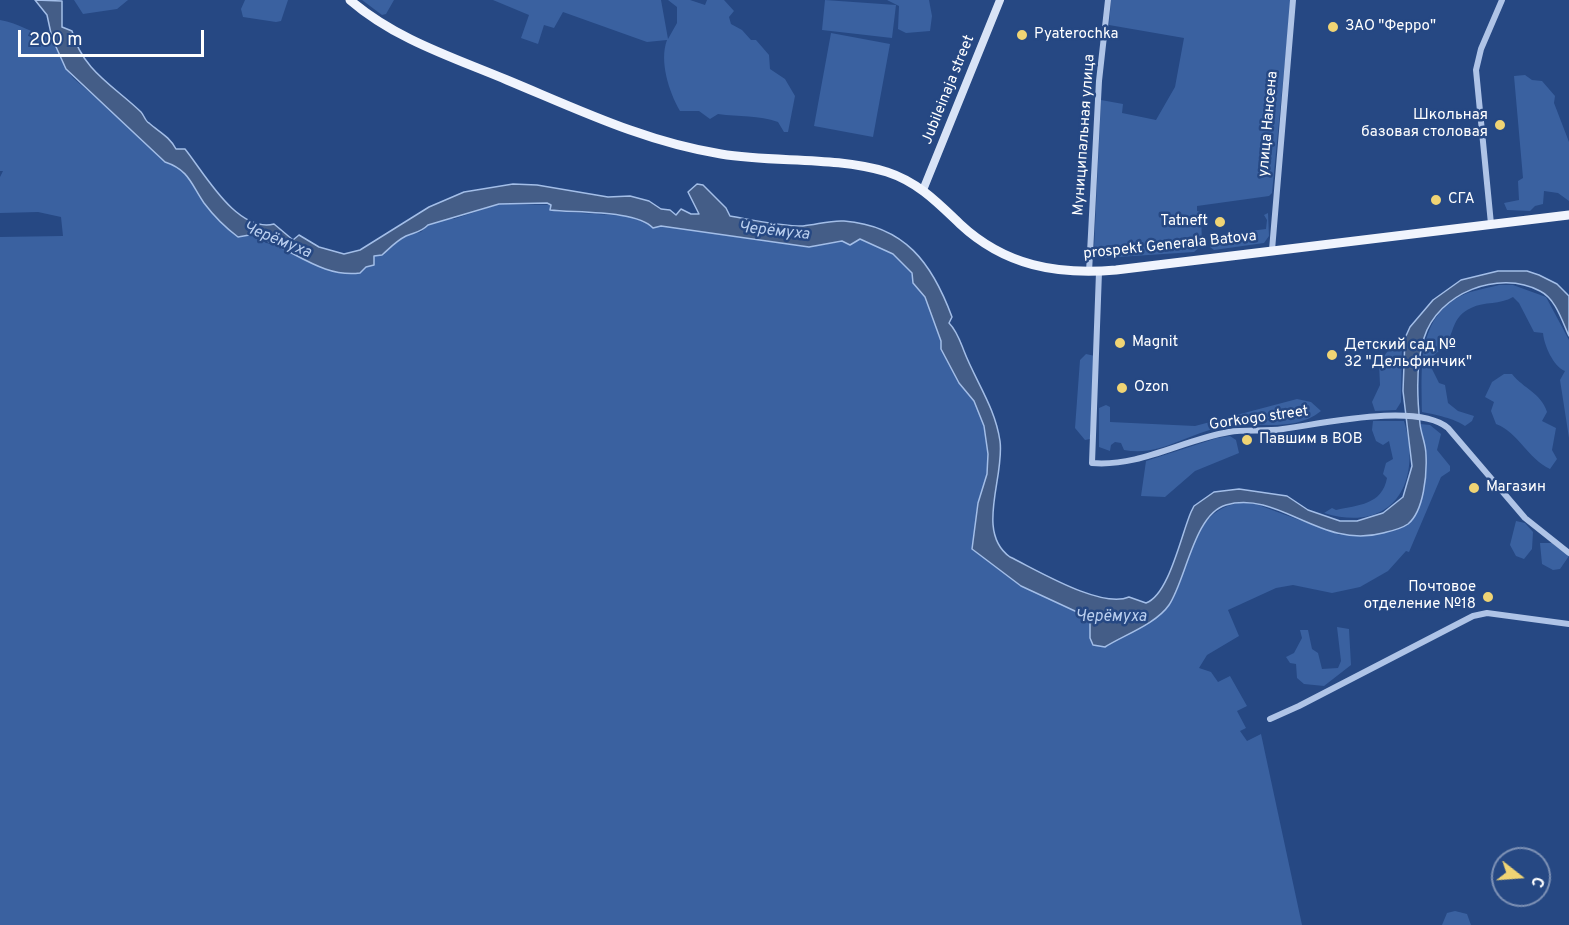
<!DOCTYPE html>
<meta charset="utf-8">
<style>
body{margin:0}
#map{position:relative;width:1569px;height:925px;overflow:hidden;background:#264883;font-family:Overpass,sans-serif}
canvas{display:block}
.north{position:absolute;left:1491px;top:847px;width:60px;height:60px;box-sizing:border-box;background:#264883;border:2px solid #7d91b5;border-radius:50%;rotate:107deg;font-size:16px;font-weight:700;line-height:24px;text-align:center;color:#fff}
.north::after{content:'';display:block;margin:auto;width:21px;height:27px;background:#f0d474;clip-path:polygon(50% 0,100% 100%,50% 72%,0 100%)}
.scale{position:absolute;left:18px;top:30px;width:186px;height:27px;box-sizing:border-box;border:3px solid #fff;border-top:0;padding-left:8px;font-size:18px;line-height:21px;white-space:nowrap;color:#fff;-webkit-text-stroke:4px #264883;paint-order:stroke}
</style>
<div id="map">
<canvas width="1569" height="925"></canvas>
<div class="north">С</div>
<div class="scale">200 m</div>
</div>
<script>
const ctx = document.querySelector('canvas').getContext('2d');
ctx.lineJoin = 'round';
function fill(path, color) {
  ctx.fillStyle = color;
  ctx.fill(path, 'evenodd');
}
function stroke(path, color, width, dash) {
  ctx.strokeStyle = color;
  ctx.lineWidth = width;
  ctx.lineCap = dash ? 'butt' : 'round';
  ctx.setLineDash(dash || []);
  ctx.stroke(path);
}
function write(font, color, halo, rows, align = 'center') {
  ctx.font = font + ' Overpass,sans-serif';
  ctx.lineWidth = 5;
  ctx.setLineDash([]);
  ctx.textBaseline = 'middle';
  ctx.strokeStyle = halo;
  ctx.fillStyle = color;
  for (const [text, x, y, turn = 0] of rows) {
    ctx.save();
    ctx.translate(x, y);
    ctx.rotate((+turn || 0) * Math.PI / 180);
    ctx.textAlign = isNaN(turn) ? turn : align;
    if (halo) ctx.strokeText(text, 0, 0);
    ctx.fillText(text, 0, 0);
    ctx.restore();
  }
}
const green = new Path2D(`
 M74 0H128L117 9 83 14Z
 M245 0H288L281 21 276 22 243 17 241 9Z
 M362 0H394L386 14 382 15Z
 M493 0H661L668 39 677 23V7L668 0H690L705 5 707 0H724L734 11 729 17 731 24 742 30 751 40H756L769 55 770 69 785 79 795 96 788 132H784L778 122C759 115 739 117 718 114L710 119 699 111H680C669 92 659 61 667 40L647 42 563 12 554 28 544 25 538 44 521 38 529 15Z
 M825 0 896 5 892 38 822 30Z
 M887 0H929L932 16 930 31 906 33 898 29 899 6Z
 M1111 0H1291L1272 193 1269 196 1197 206V211L1201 212 1202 245 1194 252 1103 258 1094 248 1101 100 1123 104 1122 113 1156 120 1175 87 1184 38 1109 25Z
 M0 20C19 23 33 34 52 38L66 69 73 78 137 133 165 162 175 165 193 181 204 203 238 237 255 234 266 243 277 245 308 262 360 273 373 256 386 251 407 235 421 232 428 225 445 218 454 219 499 204 551 205 550 211 626 216 661 226 809 247 860 239 893 254 912 273 913 283 925 297 941 341V349L959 383 974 401 984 426 988 454V474L978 504 972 549 1021 586 1090 618V638C1117 634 1146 630 1166 609 1177 597 1180 580 1185 566 1197 531 1210 500 1253 503L1340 535 1421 499 1426 454 1420 424 1430 425 1441 434 1437 450 1450 466V471L1441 477 1409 552 1406 551 1388 571 1360 587 1332 593 1293 585 1276 588 1228 610 1239 636 1207 655 1199 668 1211 672 1218 682 1230 676 1247 706 1237 711 1246 728 1240 731 1247 741 1261 734 1302 925H0V237L63 236 61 217 38 212 0 213V177L3 171H0Z
 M831 33 890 44 873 137 814 126Z
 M1525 75 1532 80 1542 81 1555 96 1554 103 1569 142V201L1558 193 1544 191 1543 204 1535 206 1530 211 1507 210 1504 203 1519 200 1518 181 1523 178 1514 76Z
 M1268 213 1269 236 1264 243 1214 250 1210 247 1212 236 1266 229 1267 220 1264 215Z
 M1499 285H1513L1546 297 1569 340V438L1560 380 1565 371C1553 366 1544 345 1543 333L1534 332 1519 303 1513 297C1500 305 1485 301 1471 308 1451 317 1455 333 1445 345 1439 352 1433 354 1429 363L1439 383 1445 385 1448 403 1458 411 1474 416 1472 421 1465 426C1456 419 1434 414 1422 412 1422 373 1416 325 1454 300 1466 291 1484 289 1499 285Z
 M1402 338 1401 402 1396 410 1375 411 1372 402 1380 385 1379 363 1393 344Z
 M1086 354 1095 356 1090 439 1085 440 1075 428 1080 360Z
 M1504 374H1512C1524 389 1541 393 1547 412L1542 421 1556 428 1552 450 1557 459 1550 469C1527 458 1519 433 1496 424L1491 411 1494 402 1485 397 1492 382Z
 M1297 399 1311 402 1321 411C1292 434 1256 420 1222 427 1188 433 1160 457 1124 450L1121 443 1115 442 1111 445 1110 451 1099 447V408L1106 405 1110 407V422L1195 426Z
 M1373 421H1404C1423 483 1393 534 1324 513L1332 508 1336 510C1358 505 1382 505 1387 478L1383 474 1386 463 1393 459 1389 441 1383 445 1376 441 1372 430Z
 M1230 436 1236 440 1239 453 1195 471 1165 497 1141 496 1146 461 1217 438Z
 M1516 521 1525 523 1533 532 1532 549 1524 559 1516 556 1510 545Z
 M1540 543H1552L1569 556 1560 569 1553 570 1542 564Z
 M1337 627 1349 629 1351 665 1324 686 1304 684 1297 678 1296 664 1290 663 1286 657 1294 653 1302 638 1300 630H1308L1312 649 1318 653 1322 669 1338 668 1341 661Z
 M1455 911 1467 914 1471 925H1442L1447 913Z`);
const water = new Path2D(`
 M35 0 62 1V27L72 31C82 70 114 86 141 112 144 115 145 121 149 123 159 132 169 136 176 149H185C205 174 237 233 274 224L293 240 299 235 319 247 344 254 360 250 429 207 464 192 513 184 537 185 608 197 630 196 649 201 661 209 670 210 676 215 681 209 691 214H699L688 192 697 184 703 185 726 208 730 216C753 220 779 226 803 226 816 225 830 220 844 221 905 226 932 263 952 317L949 323C957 331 960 341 964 351 976 382 995 407 1000 441 1005 477 975 532 1010 557 1037 570 1101 609 1129 597L1146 603C1169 595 1181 535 1191 512L1194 506 1214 492 1239 489 1287 496 1308 510 1340 521H1357L1383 513 1403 497 1412 466 1403 391 1405 338 1410 327 1433 300 1461 280 1498 271H1527L1539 275 1557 284 1569 296V336C1562 321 1556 299 1540 291 1499 269 1438 293 1424 338 1416 363 1417 397 1420 424 1421 434 1426 444 1426 455 1427 474 1424 511 1408 524 1401 529 1391 531 1383 533 1321 550 1279 490 1226 505 1194 514 1186 580 1169 605 1156 624 1124 635 1105 647L1093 645 1090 638V618L1021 586 972 549 978 503 987 474 988 454 984 426 974 401 959 383 941 349V341L925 297 913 283 912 273 893 254 860 239 850 245 842 241 809 247 661 226 653 228C637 210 576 213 550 210L551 205 547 203 499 204 428 225C420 233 415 232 406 236 396 241 390 248 382 255L374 256V265L366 267 360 273C330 277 306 260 280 247 271 242 264 241 255 234L238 237C226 228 213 215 204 203 191 184 189 170 165 162L66 69 52 38 47 15Z`);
const street = new Path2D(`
 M1491 224 1476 70 1481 49 1502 0
 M1272 250 1293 0
 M1089 272 1099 81 1108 0
 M1099 272 1092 463C1140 467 1182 440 1229 432 1246 429 1265 432 1283 429 1321 424 1417 402 1448 428L1525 518 1569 553
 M1270 719 1299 706 1473 616 1487 613 1569 624`);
const secondary = new Path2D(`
 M923 190 1000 0`);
const primary = new Path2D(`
 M350 0C395 39 452 57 507 80 577 109 645 142 721 154 776 163 833 156 887 172 918 182 938 203 960 224 1005 266 1057 275 1116 270L1569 215`);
const markers = [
 [1333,27,6,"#f0d474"],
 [1022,35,6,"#f0d474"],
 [1500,125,6,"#f0d474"],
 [1436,200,6,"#f0d474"],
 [1220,222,6,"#f0d474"],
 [1120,343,6,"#f0d474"],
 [1332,355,6,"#f0d474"],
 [1122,388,6,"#f0d474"],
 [1247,440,6,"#f0d474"],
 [1474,488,6,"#f0d474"],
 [1488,597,6,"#f0d474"]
];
const poiNames = [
 ["ЗАО \"Ферро\"",1345,27],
 ["Pyaterochka",1034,35],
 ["Школьная",1488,116,"right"],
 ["базовая столовая",1488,133,"right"],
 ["СГА",1448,200],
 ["Tatneft",1208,222,"right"],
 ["Magnit",1132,343],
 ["Детский сад №",1344,346],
 ["32 \"Дельфинчик\"",1344,363],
 ["Ozon",1134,388],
 ["Павшим в ВОВ",1259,440],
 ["Магазин",1486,488],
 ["Почтовое",1476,588,"right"],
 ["отделение №18",1476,605,"right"]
];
const streetNames = [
 ["Jubileinaja street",949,90,-68],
 ["улица Нансена",1269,124,-85],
 ["Муниципальная улица",1085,135,-86],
 ["prospekt Generala Batova",1170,246,-6],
 ["Gorkogo street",1259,419,-8]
];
const waterNames = [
 ["Черёмуха",774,232,6],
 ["Черёмуха",277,241,22],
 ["Черёмуха",1111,618]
];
fill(green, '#3a61a0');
fill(water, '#445d87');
stroke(water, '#a3bee8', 1.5);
stroke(street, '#afc4e7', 6);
stroke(secondary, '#d8e3f6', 8);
stroke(primary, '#f0f4fd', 9);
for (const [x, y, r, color] of markers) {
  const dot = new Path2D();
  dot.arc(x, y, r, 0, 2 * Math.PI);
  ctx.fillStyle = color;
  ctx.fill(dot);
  stroke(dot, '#264883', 2);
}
write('15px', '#fff', '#264883', poiNames, 'left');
write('15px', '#fff', '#264883', streetNames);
write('italic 16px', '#bacfef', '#264883', waterNames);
</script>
